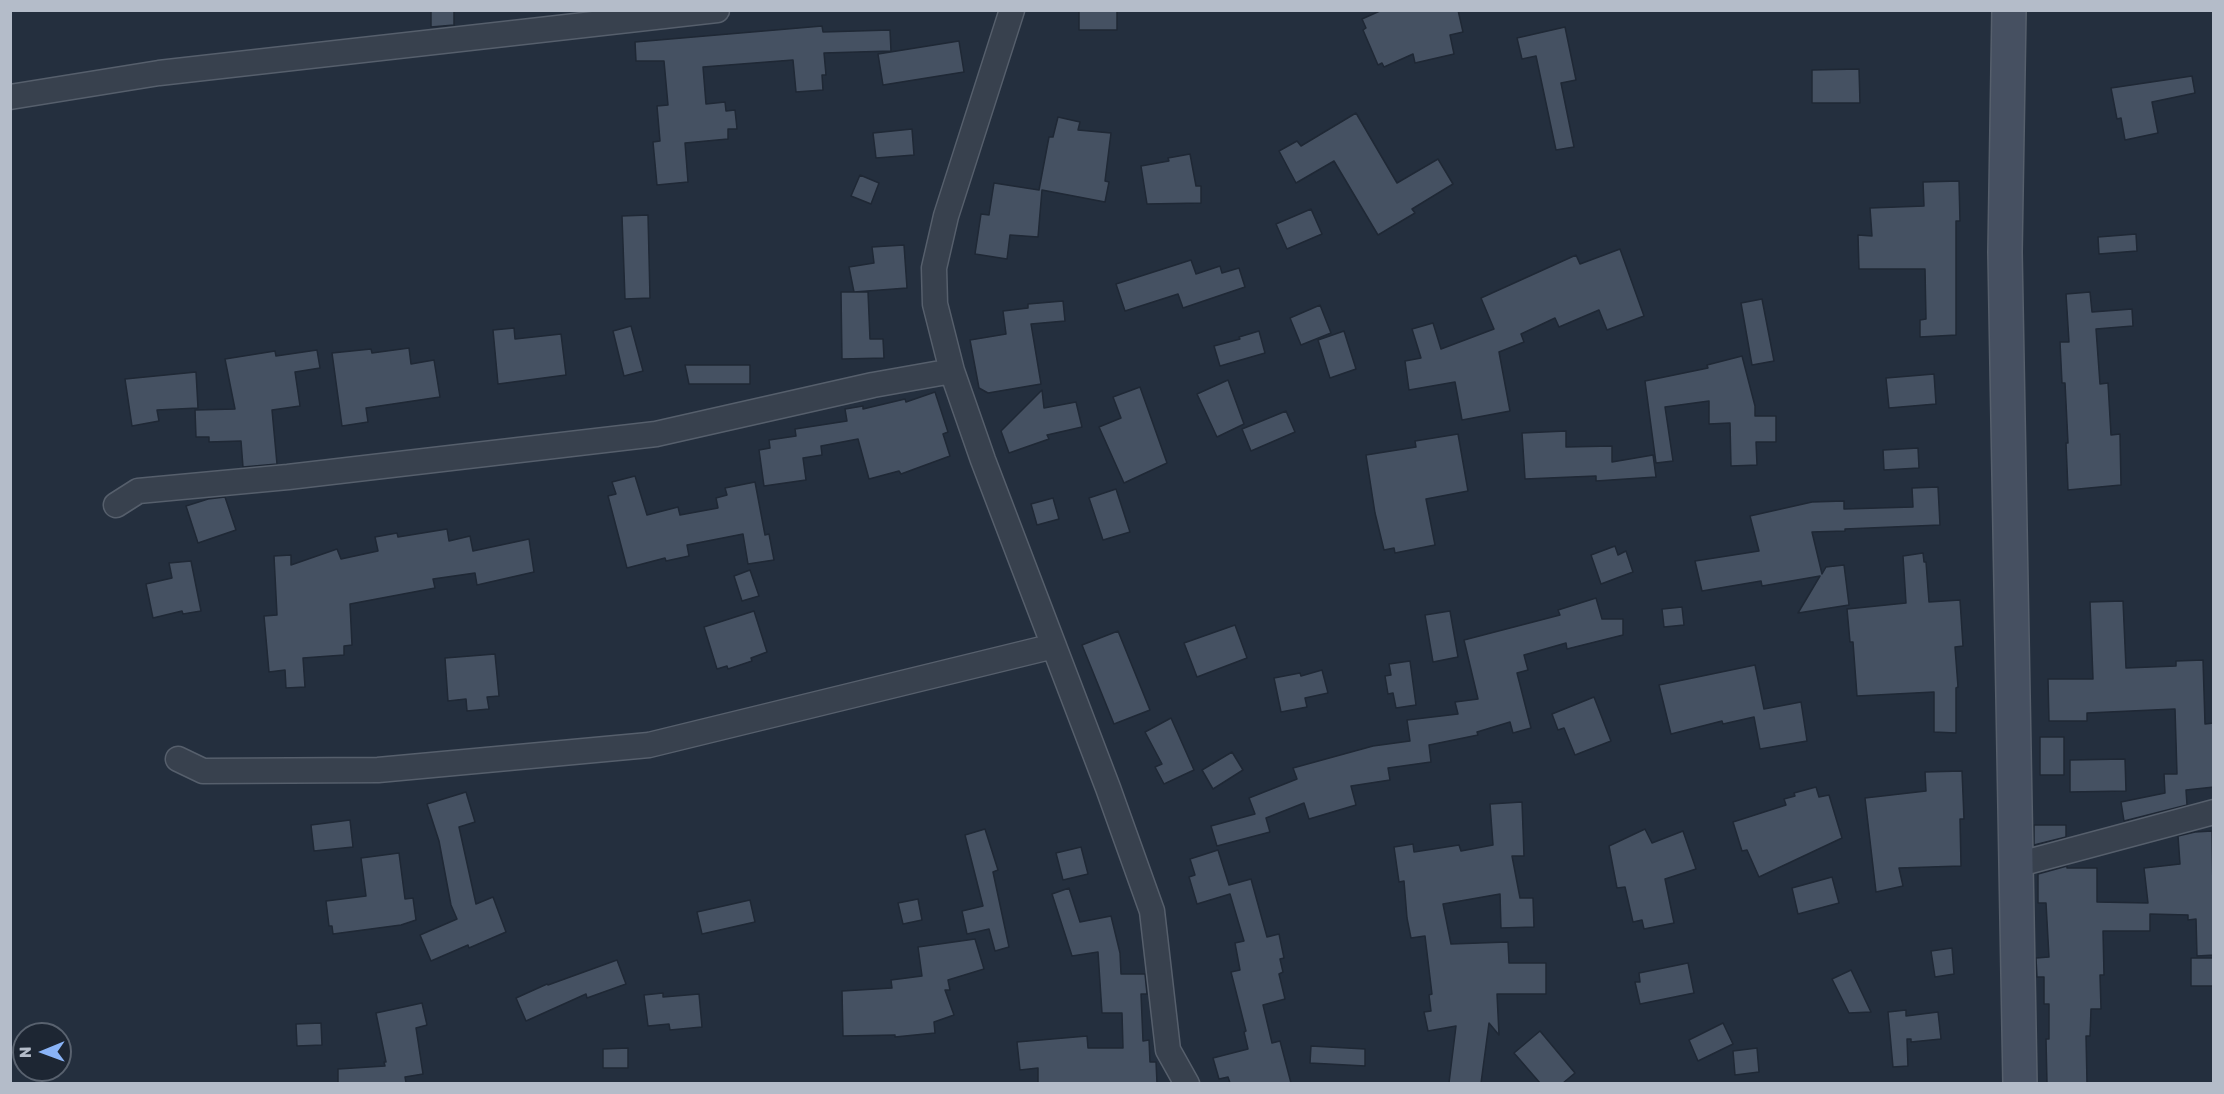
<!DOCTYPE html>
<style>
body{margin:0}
#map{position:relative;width:2224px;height:1094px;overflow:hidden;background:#242f3e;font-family:Rubik,sans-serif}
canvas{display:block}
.frame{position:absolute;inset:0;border:12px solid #b4bcc9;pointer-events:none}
.north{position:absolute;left:12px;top:1022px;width:60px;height:60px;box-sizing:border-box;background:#1d2633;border:2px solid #59626f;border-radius:50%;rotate:269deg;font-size:16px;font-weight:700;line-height:24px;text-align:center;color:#b4bcc9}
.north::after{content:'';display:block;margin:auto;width:21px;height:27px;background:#8ab4f8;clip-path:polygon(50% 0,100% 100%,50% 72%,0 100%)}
</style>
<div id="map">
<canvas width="2224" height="1094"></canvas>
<div class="frame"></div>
<div class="north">N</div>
</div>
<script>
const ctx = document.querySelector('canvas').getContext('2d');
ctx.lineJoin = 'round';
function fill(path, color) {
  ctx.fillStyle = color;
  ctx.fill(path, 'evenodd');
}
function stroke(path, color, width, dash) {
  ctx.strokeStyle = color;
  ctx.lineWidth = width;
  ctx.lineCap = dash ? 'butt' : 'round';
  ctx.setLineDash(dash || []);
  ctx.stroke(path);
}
const building = new Path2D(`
 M431 10H454V25L431 27Z
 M1079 10H1117V30H1079Z
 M1382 10H1458L1463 32 1450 35 1454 54 1415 63 1413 54 1384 67 1382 63 1378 65 1363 30 1366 28 1362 19Z
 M822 26 823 32 890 30 891 51 824 53 826 75H822L823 90 796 92 793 60 703 67 706 104 725 102 726 111 735 110 737 129H728V139L685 143 688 182 657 185 653 142 660 141 657 106 668 105 664 61H636L635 42Z
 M1565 27 1576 80 1561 83 1574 147 1556 150 1536 56 1522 59 1517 38Z
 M959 41 964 72 883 85 878 54Z
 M1859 69 1860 103H1812V70Z
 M2192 76 2195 93 2152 102 2158 133 2125 140 2121 118 2117 119 2111 88Z
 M1356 113 1397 183 1438 159 1453 184 1412 209 1415 213 1378 235 1334 161 1296 183 1279 151 1297 141 1301 146Z
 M1058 117 1080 122 1078 130 1111 133 1105 181 1109 182 1105 202 1042 190 1038 237 1010 235 1007 259 975 254 981 214 989 215 994 183 1039 190 1049 137H1053Z
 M912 129 914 155 876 158 873 133Z
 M1190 154 1196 186H1201V203L1147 204 1141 166 1169 161 1168 158Z
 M860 175 879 183 871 204 851 196Z
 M1959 181 1960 221H1956V335L1920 337V320L1926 319 1925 269H1859L1858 235 1872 236 1870 208 1924 206 1923 182Z
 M1311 209 1322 234 1287 249 1276 224Z
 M648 215 650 298 625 299 622 216Z
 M2136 234 2137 251 2099 254 2098 237Z
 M904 245 907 288 854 292 849 267 874 263 872 247Z
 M1620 249 1644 316 1607 330 1599 310 1559 327 1555 318 1521 334 1524 342 1499 352 1510 411 1462 420 1455 382 1409 390 1405 361 1421 358 1412 329 1433 323 1441 349 1494 329 1481 298 1576 255 1580 264Z
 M1191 260 1196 274 1220 266 1222 273 1239 268 1245 287 1183 308 1178 294 1125 311 1116 284Z
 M841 292H868L870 339H883L884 358 842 359Z
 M2090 292 2092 312 2132 309 2133 326 2096 329 2100 384 2108 383 2111 435 2120 434 2121 485 2068 490 2066 443H2068L2065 383H2062L2060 342H2069L2066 294Z
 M1762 299 1774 361 1752 365 1741 303Z
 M1063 301 1065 321 1031 324 1041 384 988 393 979 388 970 340 1006 334 1003 311 1028 308V304Z
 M1320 305 1331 333 1301 345 1290 318Z
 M631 326 643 371 624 376 613 331Z
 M514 328 515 339 561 334 566 375 498 384 493 330Z
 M1259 331 1265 353 1220 366 1214 346 1240 339 1239 337Z
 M1344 331 1356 369 1330 378 1318 340Z
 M409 348 411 364 434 360 440 397 366 408 368 422 342 426 332 353 371 349 372 353Z
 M317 350 320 368 295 372 300 406 272 410 277 464 243 467 241 441 209 442V437H196L195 410 235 409 225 359 275 351 276 356Z
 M1742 356 1755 406V416H1776V442H1756L1757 465 1731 466 1730 423 1709 424V401L1665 407 1673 461 1656 463 1645 381 1708 368 1707 365Z
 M685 365H750V384H689Z
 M196 372 198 408 157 410 159 421 132 426 125 379Z
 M1934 374 1936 404 1889 408 1886 378Z
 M1228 380 1244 424 1217 437 1197 394Z
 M1140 387 1167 463 1124 483 1099 427 1121 418 1113 397Z
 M1042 390 1044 408 1076 402 1082 427 1047 435 1049 439 1009 453 1001 431Z
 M935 392 948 432 943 434 950 456 901 474 899 471 869 479 858 439 821 446 822 455 803 458 806 480 764 486 759 450 770 448 769 440 796 436 795 429 847 421 845 409 863 406V409L905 399 906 402Z
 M1286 411 1295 432 1251 451 1242 429Z
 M1566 431V447L1612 446V462L1653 455 1656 477 1596 481V476L1525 479 1522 433Z
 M1458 434 1468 491 1426 499 1435 545 1395 553 1394 548 1384 550 1375 513 1366 455 1416 447 1415 441Z
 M1918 448 1919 468 1884 470 1883 450Z
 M635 476 647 515 678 507 680 515 718 508 716 498 727 495 725 488 755 482 765 535 769 534 774 560 748 564 743 534 687 545 689 556 666 561 665 558 627 568 608 496 616 494 612 482Z
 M1938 487 1940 525 1845 529V531L1812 532 1822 574 1826 567 1844 565 1849 605 1798 613 1820 576 1762 586 1761 581 1702 591 1695 561 1759 551 1750 516 1812 502 1844 501V509L1913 507 1912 488Z
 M1116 489 1130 532 1103 540 1089 498Z
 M225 497 236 530 198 543 186 506 208 499Z
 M1053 498 1059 519 1037 525 1031 504Z
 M447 529 449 541 470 536 473 551 529 539 534 572 477 585 475 573 433 579 435 588 350 604 352 645 344 646V655L303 658 305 687 286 688 285 670 269 672 264 616 277 615 274 556 291 555V565L337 549 341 559 378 551 375 537 397 533 398 537Z
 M1615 546 1618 555 1626 551 1633 572 1601 584 1591 555Z
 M1923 553 1924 562H1926L1929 602 1960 600 1963 646 1955 647 1958 687 1956 688V733L1934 732V692L1857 696 1853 642H1850L1847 609 1906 603 1903 556Z
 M191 561 201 611 183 614 182 611 153 618 146 584 172 578 169 563Z
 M750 570 759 596 742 601 734 576Z
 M1596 598 1602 619H1623V635L1567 649 1566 643 1524 655 1528 670 1517 673 1531 728 1513 733 1510 722 1477 732 1478 735 1429 745 1431 762 1388 768 1390 780 1351 786 1356 805 1309 819 1304 803 1266 818 1270 832 1217 846 1211 826 1255 814 1249 798 1297 779 1293 768 1373 746 1410 741 1407 720 1458 714 1455 702 1478 699 1464 640 1560 615 1558 610Z
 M2123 601 2126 668 2176 666V661L2203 660 2205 724 2214 723V787L2186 790 2187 805 2124 821 2121 802 2165 793 2164 774H2177L2175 709 2087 713V721H2049L2048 679H2093L2090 602Z
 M1682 607 1684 625 1664 627 1662 609Z
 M754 611 767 652 751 658 752 661 728 669 727 666 717 669 704 627Z
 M1450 611 1458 657 1433 662 1425 615Z
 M1235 625 1247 658 1197 677 1184 643Z
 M1118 631 1150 710 1114 724 1082 645Z
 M495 654 499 696 487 697 489 709 467 711 466 699 448 701 445 658Z
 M1410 661 1416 705 1396 708 1393 693 1388 694 1385 676 1391 675 1389 664Z
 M1755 665 1764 709 1801 702 1807 741 1760 749 1754 717 1723 724 1722 721 1671 734 1659 685Z
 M1322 670 1328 693 1305 698 1307 707 1281 712 1274 678 1300 673 1301 676Z
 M1594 697 1611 741 1575 755 1564 728 1558 730 1552 714Z
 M1171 718 1194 770 1164 784 1155 767 1162 764 1145 732Z
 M2040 737H2064V775H2040Z
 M1232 752 1243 770 1213 789 1202 770Z
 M2125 759 2126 791 2070 792V760Z
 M1962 771 1964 819H1960L1961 866 1899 868 1903 886 1876 892 1865 798 1926 791 1925 772Z
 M1816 787 1819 797 1829 795 1842 838 1759 877 1747 850 1742 851 1733 822 1786 805 1784 799 1795 796 1794 793Z
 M466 792 475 822 459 827 476 904 493 897 506 932 469 948 468 945 431 961 420 935 457 919 451 905 439 841 427 804Z
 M1522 802 1524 856H1512L1520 898H1533L1534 927 1501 928 1500 894 1443 904 1451 944 1508 942 1509 963H1546V994H1497L1499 1035 1489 1023 1481 1083H1449L1456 1026 1428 1031 1424 1012 1431 1011 1429 995 1432 994 1425 936 1411 938 1407 918 1404 881 1399 882 1394 847 1413 844 1414 852 1459 845 1461 851 1493 845 1490 804Z
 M350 820 353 847 314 851 311 825Z
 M2034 825H2066V837L2034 845Z
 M985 829 998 870 993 872 1009 947 995 951 989 929 967 934 962 911 983 906 965 835Z
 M1645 829 1652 843 1683 831 1696 869 1665 879 1674 923 1644 929 1642 920 1633 922 1625 887 1617 888 1609 846Z
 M2212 831 2214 955 2197 956 2196 919 2188 920V915L2150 914V931H2103L2104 975H2100L2101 1009H2091L2090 1036H2086L2087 1083H2047L2046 1039H2049V1004H2044V977H2037L2036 958 2049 957 2046 903H2038V874L2067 866V868H2097V902L2148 903 2144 868 2180 864 2178 836 2195 832Z
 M1081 847 1088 874 1063 880 1056 853Z
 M1218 850 1229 885 1251 879 1267 937 1279 934 1284 958 1280 959 1283 972 1279 974 1285 999 1263 1005 1272 1043 1280 1041 1291 1083H1230L1228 1077 1219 1079 1213 1058 1248 1049 1244 1032 1246 1031 1231 972 1240 970 1235 943 1244 941 1230 894 1197 904 1189 877 1195 875 1190 859Z
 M399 853 405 899 413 898 416 920 401 925 333 934 332 926H329L326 901 366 896 361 858Z
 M1832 877 1839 903 1798 914 1792 888Z
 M1069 888 1080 922 1111 916 1120 953 1121 974H1145L1147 994H1141L1143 1041 1149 1040 1150 1062H1156L1157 1083H1038V1068L1020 1070 1017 1042 1087 1036 1088 1048H1123L1122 1013H1102L1098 952 1072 956 1052 894Z
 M918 899 922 920 903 924 898 903Z
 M750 900 755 922 702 934 697 912Z
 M975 939 984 969 948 980 950 990H945L954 1015 934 1022 935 1033 895 1037V1035L843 1036 842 991 892 988 891 980 922 976 918 947Z
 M1952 948 1954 974 1935 977 1931 951Z
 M2191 958H2214V986H2191Z
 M617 960 626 984 587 998 586 994 526 1021 516 998 547 984 548 985Z
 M1688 963 1694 993 1640 1004 1635 982H1640L1639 973Z
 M1851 970 1871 1012 1849 1013 1832 979Z
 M663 993V997L699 994 702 1027 670 1030 669 1024 648 1026 644 995Z
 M422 1003 427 1025 416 1028 423 1074 405 1077 406 1083H338V1069L385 1066 384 1062H386L376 1013Z
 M1906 1010V1016L1938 1012 1941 1039 1911 1042V1039H1907L1908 1066 1893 1067 1888 1012Z
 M321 1023 322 1045 297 1046 296 1024Z
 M1723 1023 1733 1044 1698 1061 1689 1040Z
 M1540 1031 1575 1073 1563 1083H1540L1514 1053Z
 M1311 1046 1365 1049V1066L1310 1063Z
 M628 1048V1068H603V1049Z
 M1757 1048 1759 1072 1735 1075 1733 1051Z`);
const street = new Path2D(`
 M1012 10 946 216 934 268 935 304 952 371 983 460 1108 788 1152 911 1168 1050 1187 1084
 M10 97 159 73 717 10
 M116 505 138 491 288 477 656 434 873 385 952 371
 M178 759 203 771 378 770 649 745 1054 646
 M2016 865 2214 812`);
const secondary = new Path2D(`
 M2009 10 2005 252 2020 1084`);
fill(building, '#455162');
stroke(building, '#1f2835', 1.5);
stroke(street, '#565f6c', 27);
stroke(secondary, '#565f6c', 36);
stroke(street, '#38414e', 24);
stroke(secondary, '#465061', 33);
</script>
